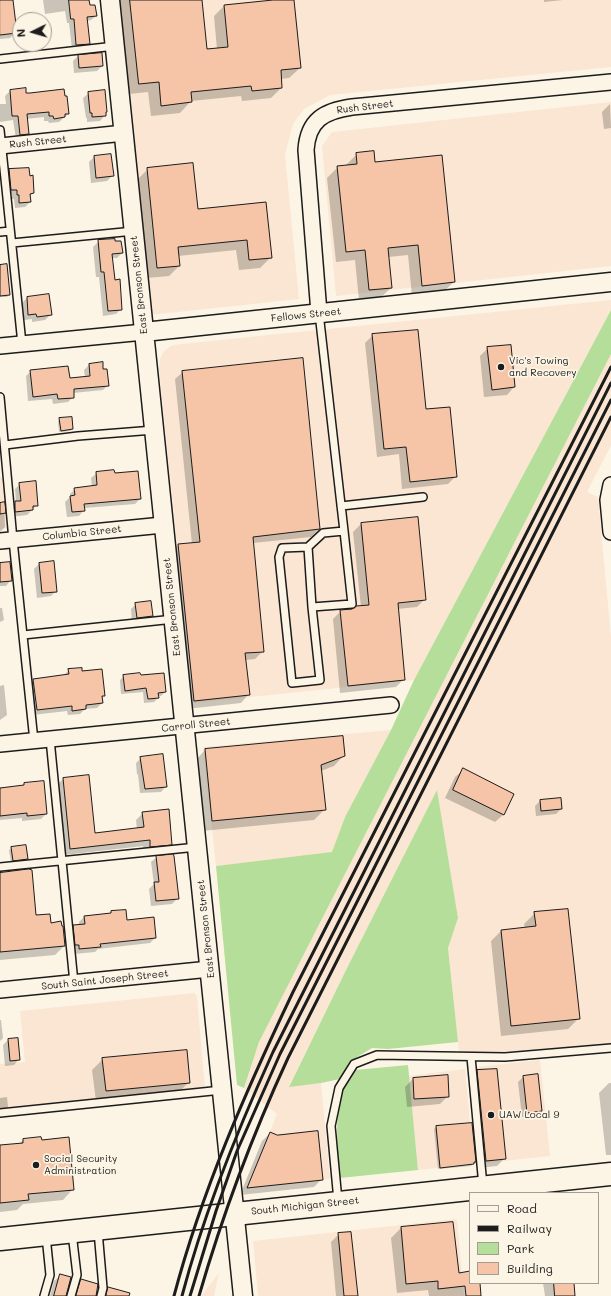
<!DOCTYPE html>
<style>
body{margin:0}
#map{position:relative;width:611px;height:1296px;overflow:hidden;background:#fcf5e5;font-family:Mali,sans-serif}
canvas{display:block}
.legend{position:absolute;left:469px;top:1192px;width:130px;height:92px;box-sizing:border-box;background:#fcf5e5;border:1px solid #a29e95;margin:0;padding:5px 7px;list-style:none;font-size:12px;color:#1c1c1c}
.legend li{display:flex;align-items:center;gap:8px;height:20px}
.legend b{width:20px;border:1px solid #a29e95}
.north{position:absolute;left:12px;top:12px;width:40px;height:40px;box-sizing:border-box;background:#fcf5e5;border:1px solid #a29e95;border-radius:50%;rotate:265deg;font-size:11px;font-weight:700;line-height:16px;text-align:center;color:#1c1c1c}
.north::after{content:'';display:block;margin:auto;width:14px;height:18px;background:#1c1c1c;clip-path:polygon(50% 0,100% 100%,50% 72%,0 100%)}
</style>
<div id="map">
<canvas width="611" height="1296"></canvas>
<ul class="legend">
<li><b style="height:5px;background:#fcf5e5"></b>Road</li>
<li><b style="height:5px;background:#1c1c1c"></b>Railway</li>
<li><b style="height:11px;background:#b5de9a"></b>Park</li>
<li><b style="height:11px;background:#f6c4a6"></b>Building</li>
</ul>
<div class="north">N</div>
</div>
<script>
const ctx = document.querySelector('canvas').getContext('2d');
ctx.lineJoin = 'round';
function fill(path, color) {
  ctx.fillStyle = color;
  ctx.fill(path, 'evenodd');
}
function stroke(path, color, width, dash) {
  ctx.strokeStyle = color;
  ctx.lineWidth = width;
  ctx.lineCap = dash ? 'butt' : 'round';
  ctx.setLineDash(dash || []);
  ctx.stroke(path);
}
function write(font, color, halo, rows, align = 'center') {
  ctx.font = font + ' Mali,sans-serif';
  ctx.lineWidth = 3.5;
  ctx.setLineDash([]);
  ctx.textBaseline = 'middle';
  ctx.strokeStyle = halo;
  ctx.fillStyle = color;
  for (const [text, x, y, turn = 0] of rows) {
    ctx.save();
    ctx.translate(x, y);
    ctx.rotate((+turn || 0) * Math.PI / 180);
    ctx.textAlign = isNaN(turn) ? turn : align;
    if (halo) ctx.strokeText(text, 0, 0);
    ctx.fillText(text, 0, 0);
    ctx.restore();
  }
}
const built = new Path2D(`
 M118 0H611V67L330 95 304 109 293 124 285 155 299 299 150 315Z
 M611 102V266L336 296 322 146 332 132Z
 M611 300V310L414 680 193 703 159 369 160 359 164 351 171 346 181 344Z
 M611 354V445L587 492 598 497 611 637V1046L507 1055 459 1052 448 948 458 918 437 791 347 968 289 1086 321 1083 330 1179 247 1188 277 1114 244 1088 259 1042Z
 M0 477H4L8 528 0 529Z
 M391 730 345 817 332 853 216 866 203 747Z
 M194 993 197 996 205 1089 0 1110V1064L25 1062 20 1011Z
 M540 1060 550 1156 485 1163 476 1067Z
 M465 1069 474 1164 418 1170 409 1076Z
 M457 1219 464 1296H258L253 1241Z
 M219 1273 214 1296H201Z`);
const green = new Path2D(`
 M611 310V354L259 1042 244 1088 237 1085 216 866 332 852 345 817 391 730 414 680Z
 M437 790 458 918 448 948 458 1042 388 1049 372 1048 349 1062 340 1079 321 1083 289 1087 347 968Z
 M408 1065 418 1170 340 1178C338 1148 330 1092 355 1070Z`);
const shadow = new Path2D(`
 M0 0H12L15 33 10 38 0 39Z
 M43 0H88L89 6 96 16 91 20 87 21 89 43 84 48 72 49 69 23H67L65 11 45 14Z
 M119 0H201L206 50 217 49 214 16 224 6 293 0 300 68 289 78 280 79 281 88 271 98 242 101 241 96 191 101 180 113 151 116 148 92 129 94Z
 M544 0H563L544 2Z
 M101 54 102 66 97 71 74 73 73 61 78 56Z
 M25 90V94L68 114 59 122 49 123 48 121H44V117L26 119 28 133 23 139H16L13 120 0 122V104H6L5 96 10 91Z
 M89 93 105 115 100 121 87 122V118H86L83 98Z
 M610 104 611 128 604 129 602 112Z
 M357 154 374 163 454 282 443 292 412 296 408 255 388 257 391 288 380 298 359 300 355 260 336 262 327 178 338 167 347 166 346 165Z
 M110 156 112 176 107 181 91 183 89 162 94 157Z
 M148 169 197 210 266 203 271 257 260 268 239 270 236 250 178 256 179 266 169 276 147 278 137 180Z
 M10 170 33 193 29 197 30 202 25 207 15 208 14 199H12V194L6 195 4 175Z
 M99 241 122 253 117 258H112L114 281 121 309 116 314 103 316 99 277H96L93 247Z
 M0 280 9 294 7 297H0Z
 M48 295 50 315 45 320 32 322V319L24 320 22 303 27 298Z
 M373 335 456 476 448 484 402 489 399 454 377 457 365 343Z
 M510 346 514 387 507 395 484 397 480 356 488 348Z
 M89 365 102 371 108 385 103 390 73 393V397L68 402 53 404 52 399 28 401 26 376 31 371 69 379 85 377 84 370Z
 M183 372 319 529 311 537 253 543 263 651 255 659 245 660 248 695 241 703 186 709 170 553 178 545 192 544 175 379Z
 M60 419 72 429 70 431 59 432 58 421Z
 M97 473 114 474 140 499 135 504 84 508V510L79 516 67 517 65 502 70 497V494L75 489 92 487 91 478Z
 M20 484 37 505 27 515 11 517 10 508 16 502 15 489Z
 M0 504H4L5 527 0 532Z
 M361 524 425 599 417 607 397 609 404 679 396 687 340 693 333 619 341 611 353 610 361 607 353 532Z
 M0 564 11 580 6 586H0Z
 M39 564 56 591 51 596 37 598 34 569Z
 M136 604 152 616 146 621 132 623 131 609Z
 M0 608H2L4 620 0 622Z
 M69 670 81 672 104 695 102 698V703L97 708 85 709 80 714 68 715 67 711 32 715 29 685 34 680 64 675Z
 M124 676 165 692 161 696H157L158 698 154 702 144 703 143 692 121 694 120 680Z
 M4 685 7 715 0 720V686Z
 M205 750 344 755 334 766 321 771 324 810 314 820 202 831 195 761Z
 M141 758 166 786 161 792 140 793 138 774 137 775 136 763Z
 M463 770 513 794 503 815 495 822 445 798 455 777Z
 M63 779 94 834 137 829 136 820 143 813 171 844 164 851 144 853 143 846 64 855 57 785Z
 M24 784 46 814 41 819 22 821V818L0 820V789L21 787Z
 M540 801 561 809 556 814 536 816 535 806Z
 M12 848 27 859 24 861 11 862 9 850Z
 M157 857 178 898 172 904 151 906 149 889 154 884 151 862Z
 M0 874 35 916 50 924 64 946 55 955 0 960Z
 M111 912 155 938 150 943 98 949 95 952 74 954 69 931 74 926 79 925V922L84 917 109 914Z
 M535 913 579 1018 568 1029 501 1036 491 941 501 931 525 928 524 924Z
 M0 1020H1L3 1038 0 1041Z
 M8 1040 19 1059 14 1065 5 1066 3 1045Z
 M103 1059 189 1082 178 1093 96 1101 92 1070Z
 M478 1071 505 1158 497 1166 478 1168 470 1079Z
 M523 1077 541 1111 535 1116 522 1117 518 1082Z
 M413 1079 448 1096 440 1104 407 1107 405 1087Z
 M609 1083H611V1155H606L599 1093Z
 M7 1097 8 1107 2 1112H0V1098Z
 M436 1127 475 1161 471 1166 438 1169 434 1129Z
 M270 1133 322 1179 314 1187 240 1195 262 1141Z
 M40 1138 73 1189 63 1200 23 1204 17 1210 0 1212V1146L19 1144 23 1140Z
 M401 1228 458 1274 470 1272V1283H479L480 1296H429L428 1290 397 1293 391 1238Z
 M339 1234 357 1296H336L331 1242Z
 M61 1275 65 1296H50L54 1281Z
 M81 1280 95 1296H72L75 1287Z
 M543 1283H573L574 1296H545Z
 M108 1288 116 1296H101Z`);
const building = new Path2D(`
 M0 0H13L17 33 0 35Z
 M69 0H89L90 5H95L97 16 87 17 90 44 76 45 74 19H71Z
 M130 0H202L207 49 228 47 224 5 273 0H294L301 68 281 70 282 88 252 91 251 86 191 92 192 102 161 106 159 82 139 84Z
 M102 53 103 66 79 68 78 55Z
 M26 88V93H30L64 89 65 96H67L69 114H65V117L54 119 53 116H49V112L27 114 29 134 20 135 18 116H12L10 90Z
 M105 90 107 112H106V116L92 117V113H90L88 92Z
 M374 151 375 162 442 155 455 282 422 286 418 245 388 248 392 288 369 290 365 250 346 252 337 166 357 164 356 153Z
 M111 154 114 176 96 178 94 156Z
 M193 163 198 209 266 202 272 258 249 260 247 240 178 247 180 266 157 268 147 168Z
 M29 168 30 176 33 175 34 193 30 194 31 202 19 203V195H17V190H11L9 169Z
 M115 239V241H121L123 253 112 254 115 280 120 279 122 310 108 311 104 272H101L98 240Z
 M7 264 10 295 0 296V265Z
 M49 294 52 315 37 317 36 314 28 315 27 297Z
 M418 330 426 409 450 407 457 477 410 482 406 447 384 449 372 334Z
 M511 345 515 387 492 390 487 347Z
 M303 358 320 529 253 537 264 652 245 653 250 695 194 701 178 544 200 542 182 371Z
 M103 362V369H107L109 386 74 389V398L58 399 57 394 33 397 30 370 68 366 70 378 90 376 89 364Z
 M72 417 73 429 61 431 59 418Z
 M114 470 115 473 138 471 141 499 84 504 85 511 72 512 70 496 75 495 74 488 97 485 96 472Z
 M36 481 38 506H33V510L15 512V501H21L19 483Z
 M5 502 6 513 0 514V503Z
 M418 517 426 600 398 603 405 680 348 686 340 610 352 609 356 606 369 605 361 523Z
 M54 561 57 592 42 593 39 563Z
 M10 562 12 581 0 582V563Z
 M151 601 153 616 137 618 135 603Z
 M82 668V671L102 669 105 696H102L103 703 86 705V709L72 711V706L37 710 33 679 69 674 68 669Z
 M140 673 141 675 164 673 166 692 158 693 159 698 148 699 146 688 125 691 123 675Z
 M343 736 345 756 321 765 326 810 212 821 205 749Z
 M163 754 167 787 145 789 140 757Z
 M463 768 514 794 504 815 453 790Z
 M89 775 95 833 144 827 142 812 169 809 172 845 150 847V840L70 849 63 778Z
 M44 781 47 814 27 816V813L0 816V788L24 785V783Z
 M561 798 562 809 541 811 540 800Z
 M26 845 28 859 13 861 11 847Z
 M173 854 174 856 179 899 156 901 154 882H159L156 856Z
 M29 869 32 870 36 915 50 914 51 923 61 921 62 926H63L65 946 0 952V873Z
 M568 909 580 1019 511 1026 501 930 536 926 534 912Z
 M126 910 127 920 154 917 156 938 100 944 101 947 79 949V945H75L73 925 85 924 84 916 111 913V911Z
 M18 1038 20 1060 10 1061 8 1039Z
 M187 1050 190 1083 106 1091 102 1058Z
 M497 1069 506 1159 486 1161 477 1070Z
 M538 1074 542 1111 527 1113 523 1076Z
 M448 1075 449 1097 414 1099 413 1078Z
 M472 1123 476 1162H474V1164L440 1168 436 1126Z
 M318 1131 323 1180 247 1188 270 1132 277 1135Z
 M41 1137 42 1140 69 1137 74 1190 28 1194 29 1200 0 1203V1145L23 1143V1139Z
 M453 1222 459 1273 470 1271V1283H480L481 1296H466L465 1286 438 1289V1281L406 1284 401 1227Z
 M351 1232 358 1296H344L338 1233Z
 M60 1274 71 1277 66 1296H54Z
 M81 1279 98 1284 96 1296H76Z
 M554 1283H574L575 1296H555Z
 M108 1287 130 1293 129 1296H106Z`);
const service = new Path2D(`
 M0 59 115 46
 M0 130 22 344
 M0 232 10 231
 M12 243 134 231
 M0 397 13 540 34 741
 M5 445 78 436 154 430
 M341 506 423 497
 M308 547 312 607 320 680 292 683 279 557 282 548 308 547 323 533 344 531 319 313
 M312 607 352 604 344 531
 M23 635 174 619
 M50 739 74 983
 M0 867 197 847
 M471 1057 483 1186
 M0 1113 222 1090
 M338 1201 331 1126 339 1088 354 1064 377 1055 505 1057 611 1048
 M98 1231 103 1288 101 1296
 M44 1296 50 1275 46 1236
 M71 1296 77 1275 72 1233`);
const minor = new Path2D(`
 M0 146 124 133
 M319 313 306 150C308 120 324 111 352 107L611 82
 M0 346 144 332
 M611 485 608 500 611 532
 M0 541 163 525
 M0 744 391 705
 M0 990 210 969`);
const tertiary = new Path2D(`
 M110 0 243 1296
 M144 332 611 282`);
const primary = new Path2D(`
 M0 1239 611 1174`);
const rail = new Path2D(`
 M174 1296C202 1190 246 1091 293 992L611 367
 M182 1296C204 1212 237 1131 273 1052L611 383
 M190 1296 216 1211 237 1151 280 1054 611 400
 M199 1296C223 1213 252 1136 288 1058L611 417`);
const markers = [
 [501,367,4,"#1c1c1c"],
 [491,1115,4,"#1c1c1c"],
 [36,1165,4,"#1c1c1c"]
];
const streetNames = [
 ["Rush Street",365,107,-7],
 ["Rush Street",38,142,-6],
 ["East Bronson Street",139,285,-96],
 ["Fellows Street",306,315,-6],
 ["Columbia Street",82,533,-6],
 ["East Bronson Street",172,607,-96],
 ["Carroll Street",196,725,-6],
 ["East Bronson Street",206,929,-96],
 ["South Saint Joseph Street",105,980,-6],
 ["South Michigan Street",305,1206,-6]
];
const poiNames = [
 ["Vic's Towing",509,361],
 ["and Recovery",509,373],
 ["UAW Local 9",499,1115],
 ["Social Security",44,1159],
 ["Administration",44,1171]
];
fill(built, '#fae6d2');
fill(green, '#b5de9a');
fill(shadow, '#0003');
fill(building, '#f6c4a6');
stroke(building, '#1c1c1c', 1);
stroke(service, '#1c1c1c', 10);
stroke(minor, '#1c1c1c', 18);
stroke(tertiary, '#1c1c1c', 21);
stroke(primary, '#1c1c1c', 25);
stroke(service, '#fcf5e5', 7);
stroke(minor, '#fcf5e5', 15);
stroke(tertiary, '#fcf5e5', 18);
stroke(primary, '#fcf5e5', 22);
stroke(rail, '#1c1c1c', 3);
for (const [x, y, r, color] of markers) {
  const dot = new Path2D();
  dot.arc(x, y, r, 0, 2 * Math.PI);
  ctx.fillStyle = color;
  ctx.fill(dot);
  stroke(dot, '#fcf5e5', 1.5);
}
write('10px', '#1c1c1c', '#fcf5e5', streetNames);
write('10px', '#1c1c1c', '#fcf5e5', poiNames, 'left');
</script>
